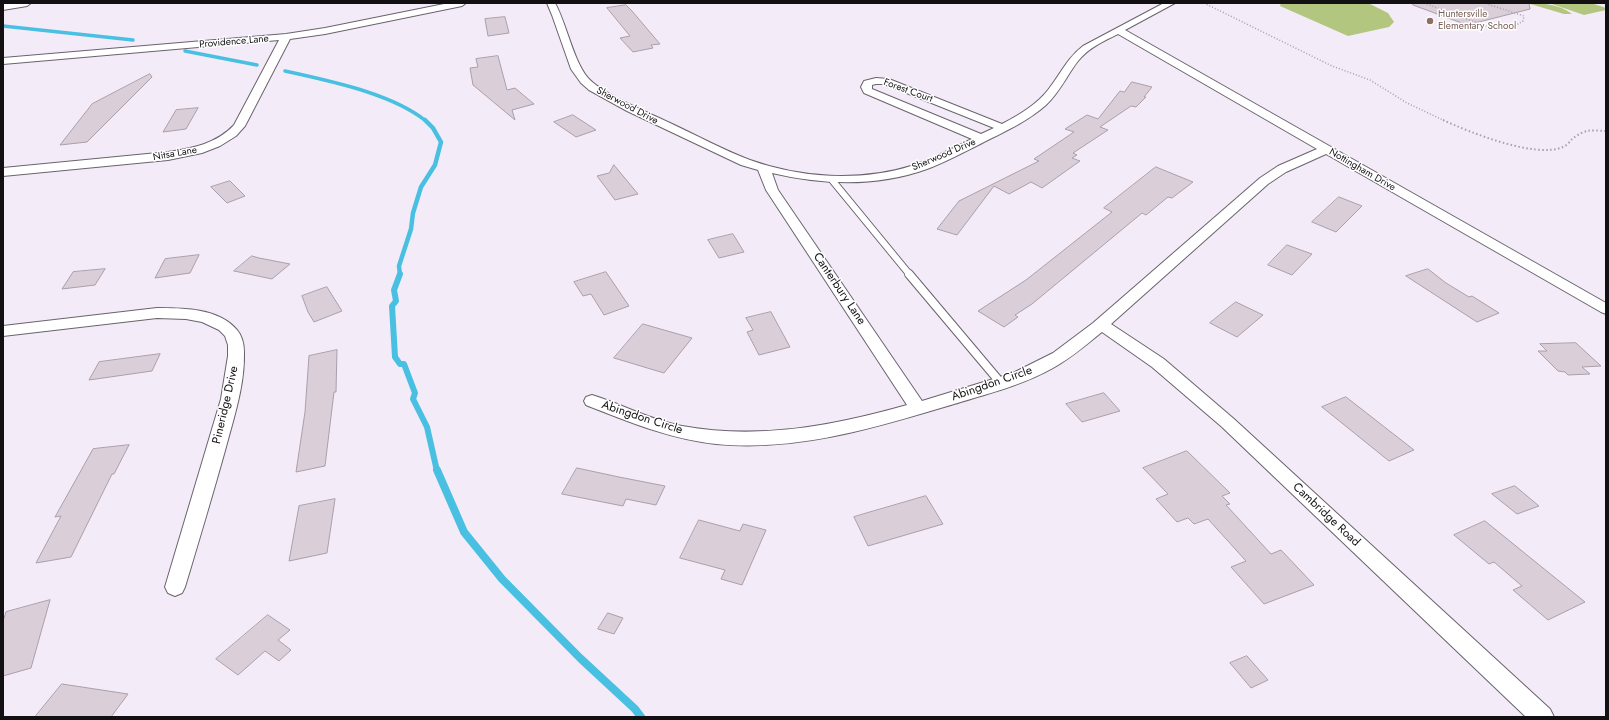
<!DOCTYPE html>
<style>
body{margin:0}
#map{position:relative;width:1609px;height:720px;overflow:hidden;background:#f4ebf8;font-family:Jost,sans-serif}
canvas{display:block}
.frame{position:absolute;inset:0;border:4px solid #131014;pointer-events:none}
</style>
<div id="map">
<canvas width="1609" height="720"></canvas>
<div class="frame"></div>
</div>
<script>
const ctx = document.querySelector('canvas').getContext('2d');
ctx.lineJoin = 'round';
function fill(path, color) {
  ctx.fillStyle = color;
  ctx.fill(path, 'evenodd');
}
function stroke(path, color, width, dash) {
  ctx.strokeStyle = color;
  ctx.lineWidth = width;
  ctx.lineCap = dash ? 'butt' : 'round';
  ctx.setLineDash(dash || []);
  ctx.stroke(path);
}
function write(font, color, halo, rows, align = 'center') {
  ctx.font = font + ' Jost,sans-serif';
  ctx.lineWidth = 3;
  ctx.setLineDash([]);
  ctx.textBaseline = 'middle';
  ctx.strokeStyle = halo;
  ctx.fillStyle = color;
  for (const [text, x, y, turn = 0] of rows) {
    ctx.save();
    ctx.translate(x, y);
    ctx.rotate((+turn || 0) * Math.PI / 180);
    ctx.textAlign = isNaN(turn) ? turn : align;
    if (halo) ctx.strokeText(text, 0, 0);
    ctx.fillText(text, 0, 0);
    ctx.restore();
  }
}
const green = new Path2D(`
 M1281 3H1368L1388 13 1394 22 1389 27 1348 36 1280 6Z
 M1527 3C1541 3 1560 4 1572 14H1564Z
 M1549 3H1591L1606 8V10L1584 15Z`);
const streamFar3 = new Path2D(`
 M3 26 133 40
 M185 51 257 65
 M285 71C329 81 391 93 426 121`);
const streamFar2 = new Path2D(`
 M400 275 399 266 411 229 413 213 421 187 435 165 441 142 433 128 425 120`);
const streamFar1 = new Path2D(`
 M400 274 394 290 396 301 392 306 395 357 400 364H404L415 393 413 399 427 427 437 471`);
const stream = new Path2D(`
 M437 470 464 532 502 579 580 658 635 709 641 717`);
const building = new Path2D(`
 M1413 3H1529L1530 9 1467 25 1413 5Z
 M626 5 632 11 660 44 651 45 653 48 633 52 620 38 630 36 607 8Z
 M505 17 509 33 488 36 485 19Z
 M498 56 507 90 515 88 534 104 512 110 515 120 473 85 470 68 478 67 476 59Z
 M150 74 152 77 87 142 60 145 92 104Z
 M1132 82 1152 87 1144 97H1146L1136 107 1131 106 1100 127 1108 130 1073 153 1077 155 1072 158 1080 161 1042 188 1031 182 1009 194 994 186 957 235 937 229 959 201 1039 161 1034 159 1074 132 1065 129 1087 115 1098 119 1120 91 1124 92Z
 M198 108 186 129 163 132 176 110Z
 M573 115 596 130 576 137 554 122Z
 M614 165 638 194 615 200 597 176 609 173Z
 M1156 167 1193 182 1172 198 1168 197 1146 215 1142 213 1032 304 1015 315 1018 317 1004 327 978 311 1026 280 1112 212 1104 208Z
 M230 181 245 196 227 203 211 187Z
 M1339 197 1362 206 1336 232 1312 222Z
 M733 234 744 252 719 258 708 240Z
 M1287 245 1312 254 1292 275 1268 265Z
 M199 255 190 273 155 278 165 259Z
 M252 256 259 258 290 264 272 279 234 271Z
 M105 269 95 285 62 289 73 272Z
 M1428 269 1446 283 1469 297 1472 296 1499 313 1477 322 1406 276Z
 M606 272 629 306 604 315 591 294 583 296 574 282Z
 M327 287 342 311 314 322 308 312 302 296Z
 M1236 302 1263 315 1237 337 1210 323Z
 M771 312 790 347 759 355 747 332 753 330 746 318Z
 M643 324 692 338 664 373 614 358Z
 M1576 343 1601 366 1582 367 1590 374 1568 375 1565 372 1558 371 1538 351H1547L1540 344Z
 M337 350 336 392H334L325 466 296 472 305 412 309 356Z
 M160 354 152 371 89 380 99 362Z
 M1104 393 1120 411 1082 422 1066 404Z
 M1346 397 1414 450 1389 461 1322 407Z
 M129 445 114 474H112L71 557 36 563 61 516 55 517 93 449Z
 M1187 451 1230 493 1222 496 1230 504 1226 505 1271 554 1281 550 1314 585 1264 604 1231 567 1246 561 1208 519 1194 524 1188 518 1177 522 1156 499 1168 494 1143 468Z
 M577 468 619 477 665 486 656 505 626 499 623 506 562 494Z
 M1515 486 1539 506 1517 514 1492 494Z
 M926 496 943 524 868 546 854 517Z
 M335 499 327 553 289 561 299 506Z
 M699 520 740 531 743 524 766 530 742 585 721 579 725 570 680 558Z
 M1485 521 1585 602 1548 620 1513 590 1522 586 1494 562 1489 564 1454 535Z
 M50 600 31 668 3 676V621L6 612Z
 M608 613 623 618 614 634 598 629Z
 M268 615 290 630 278 640 291 650 279 661 265 651 238 675 216 659Z
 M1247 656 1268 680 1251 688 1230 663Z
 M62 684 128 694 111 717H35Z`);
const pathFar1 = new Path2D(`
 M1204 3 1332 66 1370 80 1407 103 1445 121
 M1424 3 1496 30 1516 25 1523 21 1524 16 1484 3`);
const path = new Path2D(`
 M1443 120C1469 132 1535 159 1563 147 1566 146 1570 142 1572 139 1585 129 1590 130 1606 131`);
const laneFar1 = new Path2D(`
 M832 180 910 275`);
const lane = new Path2D(`
 M909 274 1000 382`);
const street = new Path2D(`
 M11 3H31L27 6 3 10V4Z
 M449 3H466L462 6 325 34 290 39 245 126 236 136 220 146 202 153 168 160 3 176V168L168 152C193 148 216 144 234 125L279 40 3 64V58L286 34 325 28Z
 M547 3H555C567 25 573 60 588 78 602 94 649 113 670 123 696 135 723 150 750 160 800 178 860 182 911 166 932 159 952 149 972 139L864 93 861 87 864 81 876 78 889 79 1002 124C1019 115 1036 105 1048 90 1060 75 1067 58 1083 46L1164 3H1175L1125 30 1606 303V314L1601 312 1326 154 1286 172 1268 184 1111 324 1164 359 1234 419 1550 709 1554 717H1526L1222 427 1152 367 1102 332C1086 345 1071 358 1053 368 1023 385 987 394 954 404 877 427 798 452 716 444 670 439 629 422 586 405L584 401 586 397 592 395C622 404 650 420 682 426 758 440 833 426 907 405L766 190 758 170 741 165 627 111 589 90 581 83 571 69 552 15ZM1118 34 1317 149 1278 166 1260 178 1093 323 1053 353 1013 373 922 401 778 190 772 173C823 185 877 187 927 169 946 162 964 152 982 143 1004 132 1028 121 1046 105 1060 92 1067 75 1078 61 1088 48 1104 41 1118 34ZM876 84H884L994 128 981 134 872 89V85Z
 M157 308C182 308 219 308 237 330 242 336 244 344 244 352 245 384 234 417 226 447 213 494 199 540 185 587L182 593 175 596 168 593 165 587 221 399 228 356V345L225 336 219 330 202 322 186 319 157 318 3 336V326Z`);
const markers = [
 [1430,21,4,"#8d6e63"]
];
const farEducationnames = [
 ["Huntersville",1438,15],
 ["Elementary School",1438,27]
];
const farStreetnames = [
 ["Providence Lane",234,42,-5],
 ["Forest Court",908,91,20],
 ["Sherwood Drive",627,106,28],
 ["Nitsa Lane",175,154,-10],
 ["Sherwood Drive",944,155,-23],
 ["Nottingham Drive",1362,170,30]
];
const streetNames = [
 ["Canterbury Lane",839,289,56],
 ["Abingdon Circle",992,384,-19],
 ["Pineridge Drive",226,405,-77],
 ["Abingdon Circle",642,418,18],
 ["Cambridge Road",1326,515,43]
];
fill(green, '#b2c680');
stroke(streamFar3, '#49c0e1', 3.5);
stroke(streamFar2, '#49c0e1', 4.5);
stroke(streamFar1, '#49c0e1', 6);
stroke(stream, '#49c0e1', 8);
fill(building, '#dacfd9');
stroke(building, '#aa9fa9', 1);
stroke(laneFar1, '#6a636d', 8);
stroke(lane, '#6a636d', 10);
stroke(street, '#6a636d', 2);
stroke(pathFar1, '#a69fa9', 1.5, [1, 2]);
stroke(path, '#a69fa9', 2, [1.5, 2.5]);
stroke(laneFar1, '#fff', 6);
stroke(lane, '#fff', 8);
fill(street, '#fff');
for (const [x, y, r, color] of markers) {
  const dot = new Path2D();
  dot.arc(x, y, r, 0, 2 * Math.PI);
  ctx.fillStyle = color;
  ctx.fill(dot);
  stroke(dot, '#fff', 1.5);
}
write('10px', '#785e54', '#fff', farEducationnames, 'left');
write('10px', '#131014', '#fff', farStreetnames);
write('12px', '#131014', '#fff', streetNames);
</script>
